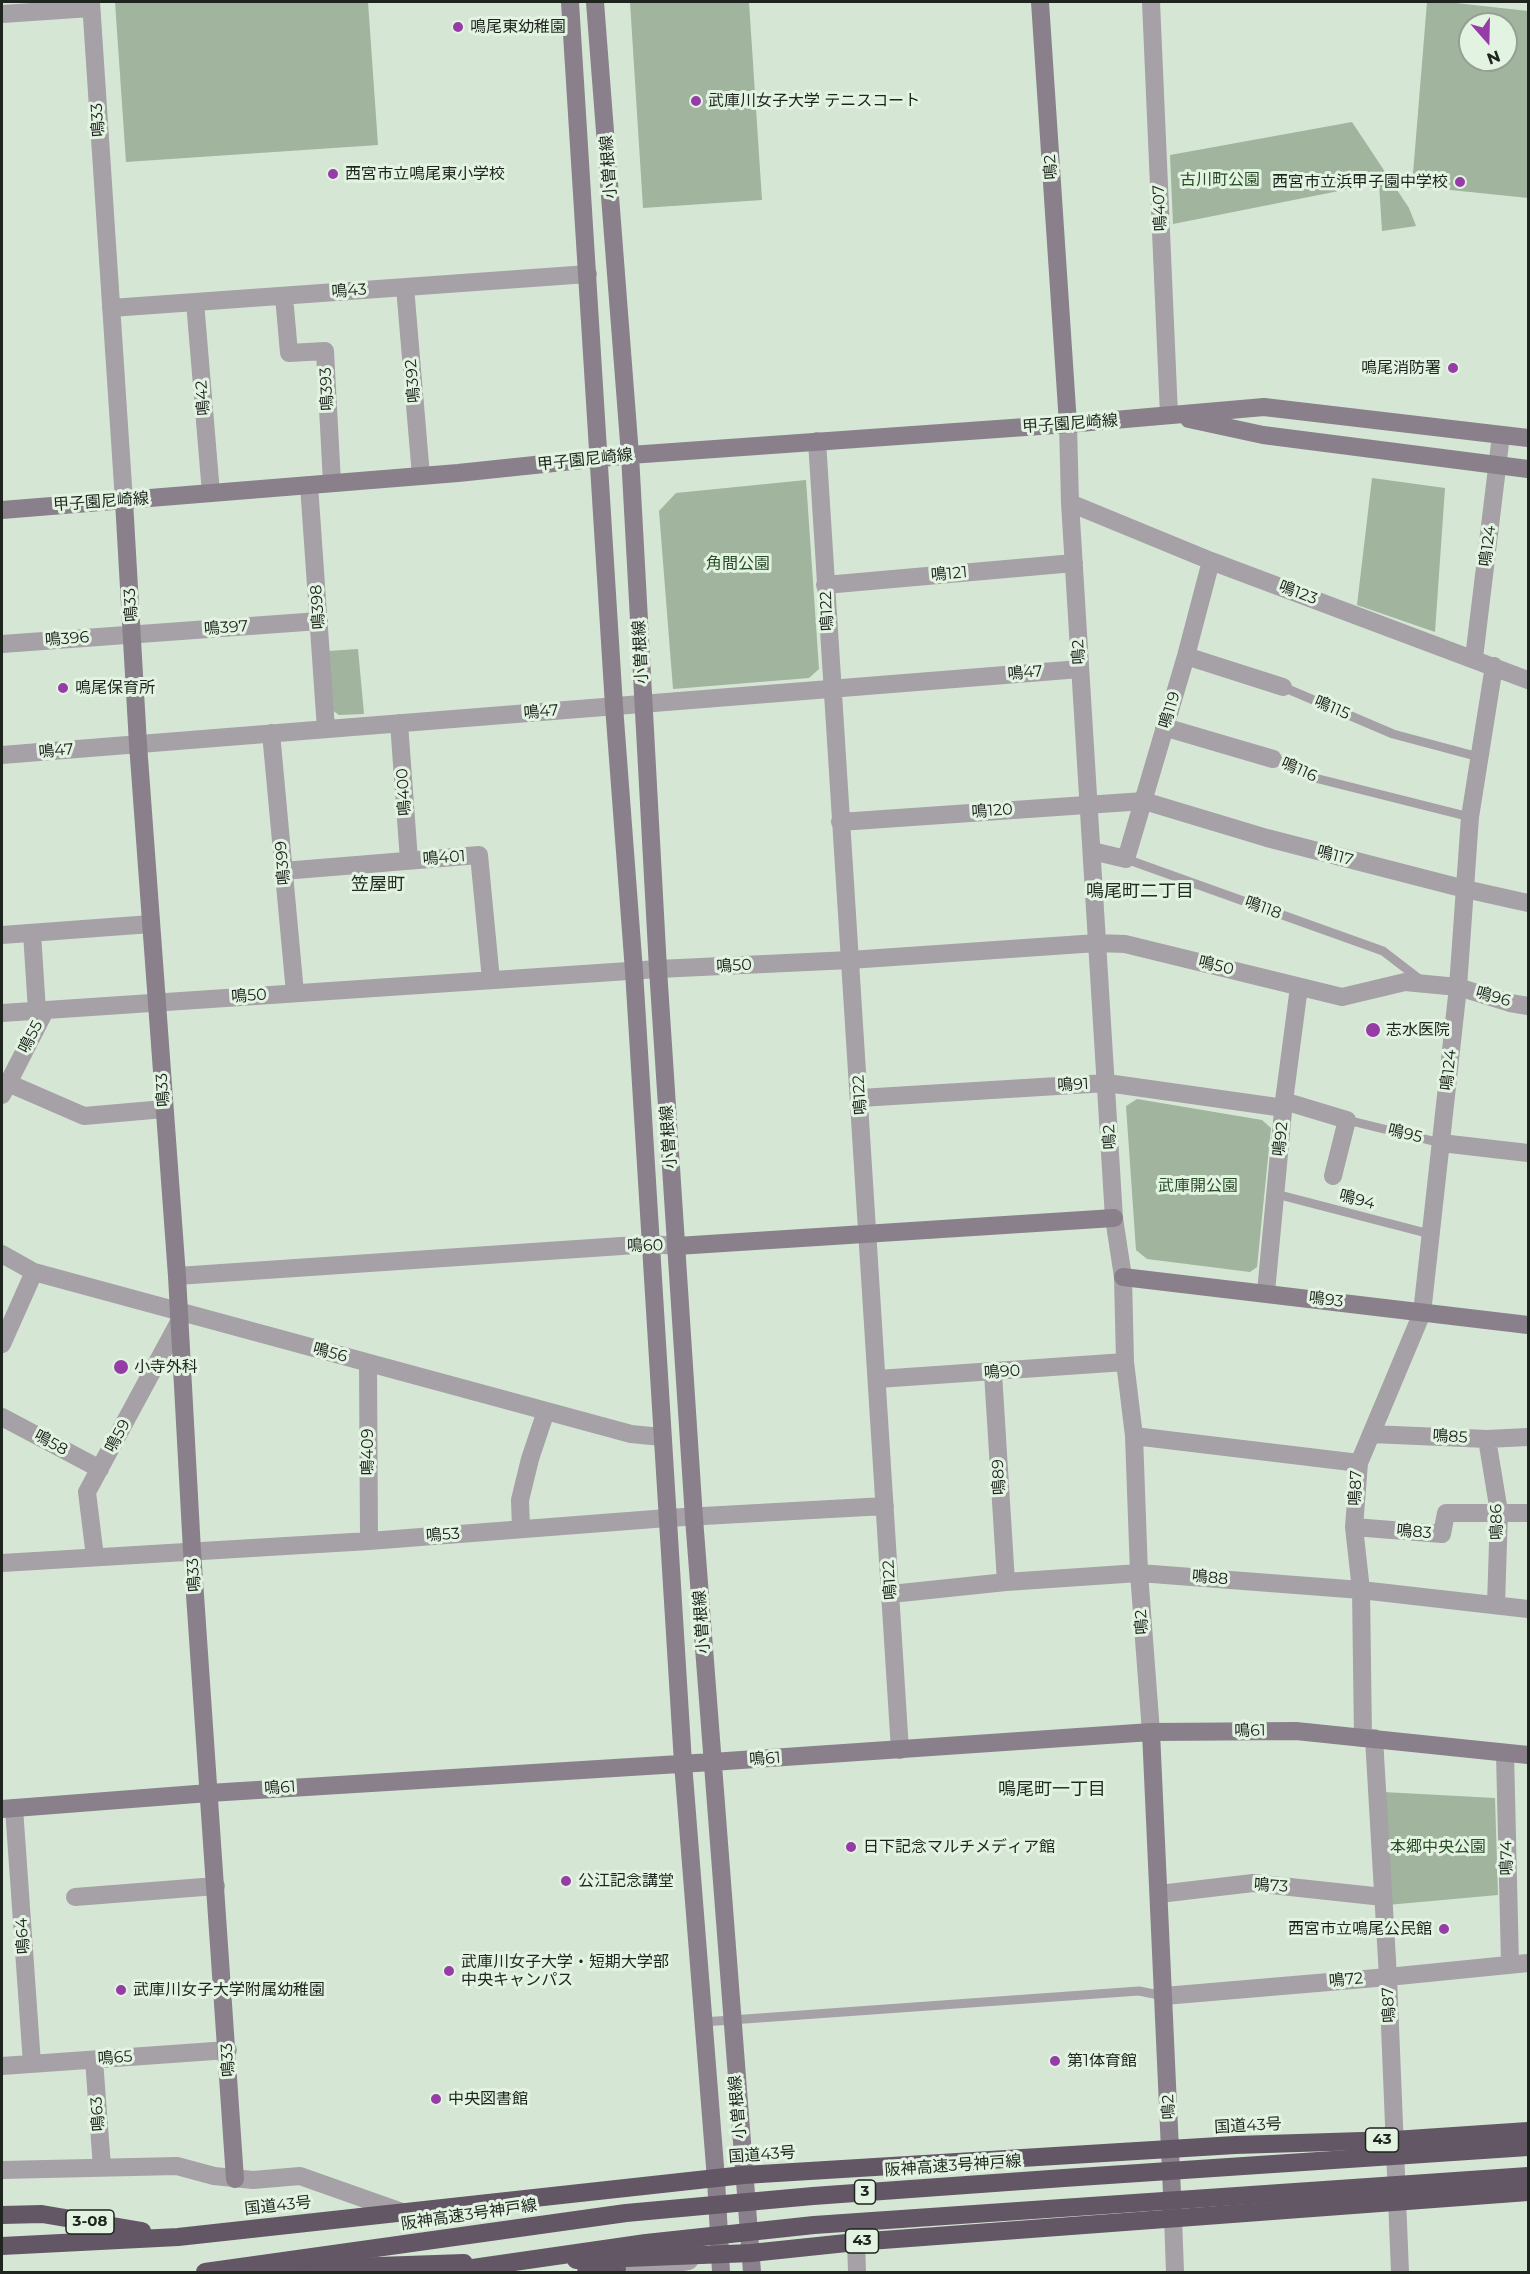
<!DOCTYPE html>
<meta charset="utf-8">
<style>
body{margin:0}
#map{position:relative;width:1530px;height:2274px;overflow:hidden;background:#d6e6d5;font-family:Montserrat,sans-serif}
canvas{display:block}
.frame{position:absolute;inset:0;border:3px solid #1e241e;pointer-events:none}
.north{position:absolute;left:1458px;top:12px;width:60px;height:60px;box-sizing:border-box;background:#e3f3e2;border:2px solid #94a094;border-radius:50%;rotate:160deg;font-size:16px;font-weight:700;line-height:24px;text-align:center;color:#1e241e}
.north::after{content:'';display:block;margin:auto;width:21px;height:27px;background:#953ca7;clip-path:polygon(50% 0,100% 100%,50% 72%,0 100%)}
</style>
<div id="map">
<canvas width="1530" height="2274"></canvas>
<div class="frame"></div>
<div class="north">N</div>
</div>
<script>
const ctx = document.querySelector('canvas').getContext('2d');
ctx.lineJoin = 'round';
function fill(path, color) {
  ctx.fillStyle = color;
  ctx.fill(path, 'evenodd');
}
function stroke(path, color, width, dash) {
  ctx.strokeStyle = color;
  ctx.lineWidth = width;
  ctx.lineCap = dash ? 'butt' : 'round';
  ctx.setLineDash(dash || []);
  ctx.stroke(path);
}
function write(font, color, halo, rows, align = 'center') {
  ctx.font = font + ' Montserrat,"Noto Sans JP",sans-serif';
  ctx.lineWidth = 6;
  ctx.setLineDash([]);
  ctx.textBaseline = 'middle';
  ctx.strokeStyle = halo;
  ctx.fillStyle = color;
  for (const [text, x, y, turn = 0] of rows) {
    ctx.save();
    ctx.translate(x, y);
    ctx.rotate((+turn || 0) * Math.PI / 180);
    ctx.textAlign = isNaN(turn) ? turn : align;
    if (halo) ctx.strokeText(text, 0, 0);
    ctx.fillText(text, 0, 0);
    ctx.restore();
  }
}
const green = new Path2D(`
 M115 2H368L378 145 126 162Z
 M630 2H749L762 200 643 208Z
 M1427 2H1447L1528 11V198L1412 186ZM1470 24H1506V60H1470Z
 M1352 122 1409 208 1416 226 1382 231 1379 183 1173 224 1170 155Z
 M1372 478 1445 488 1435 632 1357 605Z
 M806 480 819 669 809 678 673 689 659 511 676 493Z
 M358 649 364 714 339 715 332 710 328 651Z
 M1137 1099 1262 1120 1271 1128 1257 1267 1250 1272 1147 1259 1136 1250 1126 1106Z
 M1383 1792 1495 1798 1498 1895 1387 1905Z`);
const lane = new Path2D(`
 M1283 687 1393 734 1479 757
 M1273 759 1295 767 1303 775 1470 817
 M1126 859 1383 951 1422 981
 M1347 1120 1441 1143
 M1276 1194 1430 1234
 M703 2022 1139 1991 1164 1996`);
const street = new Path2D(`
 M91 2 124 501
 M1151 2 1169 415
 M2 14 91 8
 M405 287 421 476
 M284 296 289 353 325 351 332 483
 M195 302 211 493
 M111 308 588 274
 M1068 424 1070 503 1114 1218 1123 1277 1125 1362 1134 1436 1139 1573 1151 1732
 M817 441 900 1750
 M309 485 326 729
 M1070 503 1211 561 1528 680
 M825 585 1074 563
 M2 644 319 621
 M1186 656 1283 687
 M1474 658 1501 435
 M399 723 409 860
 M1164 727 1273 759
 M271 733 295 993
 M2 755 1080 669
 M840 822 1144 801 1267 838 1465 889 1528 903
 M1092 851 1126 859 1186 656 1211 561
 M283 871 479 855 491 980
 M32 933 37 1011
 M2 935 151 924
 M2 1013 658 969 850 960 1097 943 1125 944 1342 997 1405 982 1458 987 1510 1003 1528 1006
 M8 1083 84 1116 164 1109
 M2 1095 45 1011
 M860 1098 1107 1083 1284 1108
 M1284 1101 1347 1120 1333 1176
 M1441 1143 1528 1153
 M2 1254 34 1272 631 1434 662 1437
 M177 1276 651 1244 677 1246
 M1266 1292 1284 1101 1299 987
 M2 1344 34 1272
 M368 1363 369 1541
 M993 1373 1006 1582
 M878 1379 1125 1362
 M2 1417 100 1469
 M1371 1434 1487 1439 1528 1437
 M1134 1436 1359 1463
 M1487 1439 1499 1512 1496 1605
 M1354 1527 1442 1534 1446 1513H1528
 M521 1529 520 1500 530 1459 546 1411
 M95 1557 87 1492 179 1322
 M2 1563 369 1541 667 1518 885 1506
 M891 1594 1006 1582 1139 1573 1361 1590 1528 1609
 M1363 1738 1361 1590 1354 1527 1359 1463 1422 1313 1458 987 1470 817 1494 666
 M1374 1738 1388 1977 1400 2272
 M1505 1753 1510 1964
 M14 1808 32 2064
 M1159 1894 1253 1883 1383 1897
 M75 1897 216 1886
 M1164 1996 1388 1977 1528 1963
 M94 2060 102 2167
 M2 2066 228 2050
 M2 2170 177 2166 214 2176 253 2180 300 2176 402 2212
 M1173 2217 1175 2272
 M856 2242 857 2272
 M629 2272 689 2261`);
const secondary = new Path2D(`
 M570 2 614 706 634 971 683 1763 716 2179 721 2272
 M595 2 630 455 658 969 694 1518 752 2272
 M1040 2 1068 424
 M1189 419 1263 435 1528 469
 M124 501 138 744 177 1276 192 1551 235 2179
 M2 510 458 473 630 455 1068 424 1264 407 1528 438
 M677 1246 1114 1218
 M1123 1277 1528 1325
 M1151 1732 1173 2216
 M2 1809 209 1793 712 1762 1151 1732 1296 1731 1528 1755`);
const highway = new Path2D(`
 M2 2215 42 2214 142 2231
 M2 2246 178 2237 744 2175 1235 2145 1394 2140 1528 2131
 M576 2260 751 2253 856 2242 1528 2192
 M264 2270 464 2263
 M586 2272 617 2268`);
const highwayBridge = new Path2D(`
 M205 2272 626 2213 813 2196 1064 2178 1528 2147
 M445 2272 646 2243 814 2225 1528 2176`);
const markers = [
 [458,27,6,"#953ca7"],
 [696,101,6,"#953ca7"],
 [333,174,6,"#953ca7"],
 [1460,182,6,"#953ca7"],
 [1453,368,6,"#953ca7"],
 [63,688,6,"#953ca7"],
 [1373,1030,8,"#953ca7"],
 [121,1367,8,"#953ca7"],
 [851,1847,6,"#953ca7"],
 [566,1881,6,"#953ca7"],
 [1444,1929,6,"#953ca7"],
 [449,1971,6,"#953ca7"],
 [121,1990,6,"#953ca7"],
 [1055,2061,6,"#953ca7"],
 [436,2099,6,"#953ca7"]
];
const shields = [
 [1382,2140,33],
 [865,2192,21],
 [90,2222,48],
 [862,2241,33]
];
const shieldNames = [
 ["43",1382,2140],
 ["3",865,2192],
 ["3-08",90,2222],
 ["43",862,2241]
];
const poiNames = [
 ["鳴尾東幼稚園",470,27],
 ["武庫川女子大学 テニスコート",708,101],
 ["西宮市立鳴尾東小学校",345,174],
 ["西宮市立浜甲子園中学校",1448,182,"right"],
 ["鳴尾消防署",1441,368,"right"],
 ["鳴尾保育所",75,688],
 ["志水医院",1386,1030],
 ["小寺外科",134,1367],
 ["日下記念マルチメディア館",863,1847],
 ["公江記念講堂",578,1881],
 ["西宮市立鳴尾公民館",1432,1929,"right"],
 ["武庫川女子大学・短期大学部",461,1962],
 ["中央キャンパス",461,1980],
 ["武庫川女子大学附属幼稚園",133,1990],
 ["第1体育館",1067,2061],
 ["中央図書館",448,2099]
];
const streetNames = [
 ["鳴33",98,120,-94],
 ["小曽根線",609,167,-94],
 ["鳴2",1051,167,-94],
 ["鳴407",1160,208,-93],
 ["鳴43",349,291,-4],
 ["鳴392",413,381,-95],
 ["鳴393",327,389,-93],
 ["鳴42",203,398,-95],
 ["甲子園尼崎線",1070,424,-4],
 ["甲子園尼崎線",585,460,-6],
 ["甲子園尼崎線",101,502,-4],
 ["鳴124",1488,546,-83],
 ["鳴121",949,574,-5],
 ["鳴123",1298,593,21],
 ["鳴33",131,605,-94],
 ["鳴398",318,607,-94],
 ["鳴122",827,611,-93],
 ["鳴397",226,628,-4],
 ["鳴396",67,639,-4],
 ["小曽根線",641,652,-93],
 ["鳴2",1079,652,-93],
 ["鳴47",1025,673,-5],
 ["鳴115",1332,708,23],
 ["鳴119",1170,710,-73],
 ["鳴47",541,712,-5],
 ["鳴47",56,751,-5],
 ["鳴116",1299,770,24],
 ["鳴400",404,792,-94],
 ["鳴120",992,811,-4],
 ["鳴117",1335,856,15],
 ["鳴401",444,858,-4],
 ["鳴399",283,863,-95],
 ["鳴118",1263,908,20],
 ["鳴50",734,966,-3],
 ["鳴50",1216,966,14],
 ["鳴50",249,996,-4],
 ["鳴96",1493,997,16],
 ["鳴55",31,1037,-63],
 ["鳴124",1449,1070,-84],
 ["鳴91",1073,1085,-3],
 ["鳴33",163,1090,-94],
 ["鳴122",860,1095,-94],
 ["鳴95",1405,1134,14],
 ["小曽根線",669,1137,-94],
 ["鳴2",1110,1137,-93],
 ["鳴92",1281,1139,-84],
 ["鳴94",1357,1200,15],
 ["鳴60",645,1246,-1],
 ["鳴93",1326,1300,7],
 ["鳴56",330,1353,15],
 ["鳴90",1002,1372,-4],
 ["鳴59",118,1436,-62],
 ["鳴85",1450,1437,3],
 ["鳴58",51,1443,28],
 ["鳴409",368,1452,-90],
 ["鳴89",999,1477,-93],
 ["鳴87",1356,1488,-88],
 ["鳴86",1497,1522,-92],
 ["鳴83",1414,1532,5],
 ["鳴53",443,1535,-4],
 ["鳴33",194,1575,-94],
 ["鳴88",1210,1578,5],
 ["鳴122",890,1580,-94],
 ["小曽根線",702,1622,-94],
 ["鳴2",1142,1622,-94],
 ["鳴61",1250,1731,-1],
 ["鳴61",765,1759,-4],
 ["鳴61",280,1788,-4],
 ["鳴74",1507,1858,-91],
 ["鳴73",1271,1886,4],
 ["鳴64",23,1936,-94],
 ["鳴72",1346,1980,-5],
 ["鳴87",1389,2005,-93],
 ["鳴65",115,2058,-4],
 ["鳴33",228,2060,-94],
 ["小曽根線",738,2107,-95],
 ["鳴2",1169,2107,-93],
 ["鳴63",98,2114,-94],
 ["国道43号",1248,2126,-3],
 ["国道43号",762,2155,-4],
 ["阪神高速3号神戸線",953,2166,-4],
 ["国道43号",278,2206,-6],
 ["阪神高速3号神戸線",469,2215,-8]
];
const parkNames = [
 ["古川町公園",1220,180],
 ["角間公園",738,564],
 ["武庫開公園",1198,1186],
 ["本郷中央公園",1438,1847]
];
const neighbourhoodNames = [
 ["笠屋町",378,885],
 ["鳴尾町二丁目",1140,892],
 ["鳴尾町一丁目",1052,1790]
];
fill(green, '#a0b49e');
stroke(lane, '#a6a0a7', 9);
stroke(street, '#a6a0a7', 18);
stroke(secondary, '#89808b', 18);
stroke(highway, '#635766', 18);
stroke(highwayBridge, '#635766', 18);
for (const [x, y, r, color] of markers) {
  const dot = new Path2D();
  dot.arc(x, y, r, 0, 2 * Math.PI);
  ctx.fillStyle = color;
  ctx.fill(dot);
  stroke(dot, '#e3f3e2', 2);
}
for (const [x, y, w] of shields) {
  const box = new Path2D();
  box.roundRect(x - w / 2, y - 12, w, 24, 4.5);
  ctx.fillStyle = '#e3f3e2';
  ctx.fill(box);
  stroke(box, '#1e241e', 1.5);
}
write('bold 15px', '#1e241e', null, shieldNames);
write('16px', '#1e241e', '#e3f3e2', poiNames, 'left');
write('16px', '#1e241e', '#e3f3e2', streetNames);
write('16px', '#284c26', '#e3f3e2', parkNames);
write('18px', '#212d21', '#e3f3e2', neighbourhoodNames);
</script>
